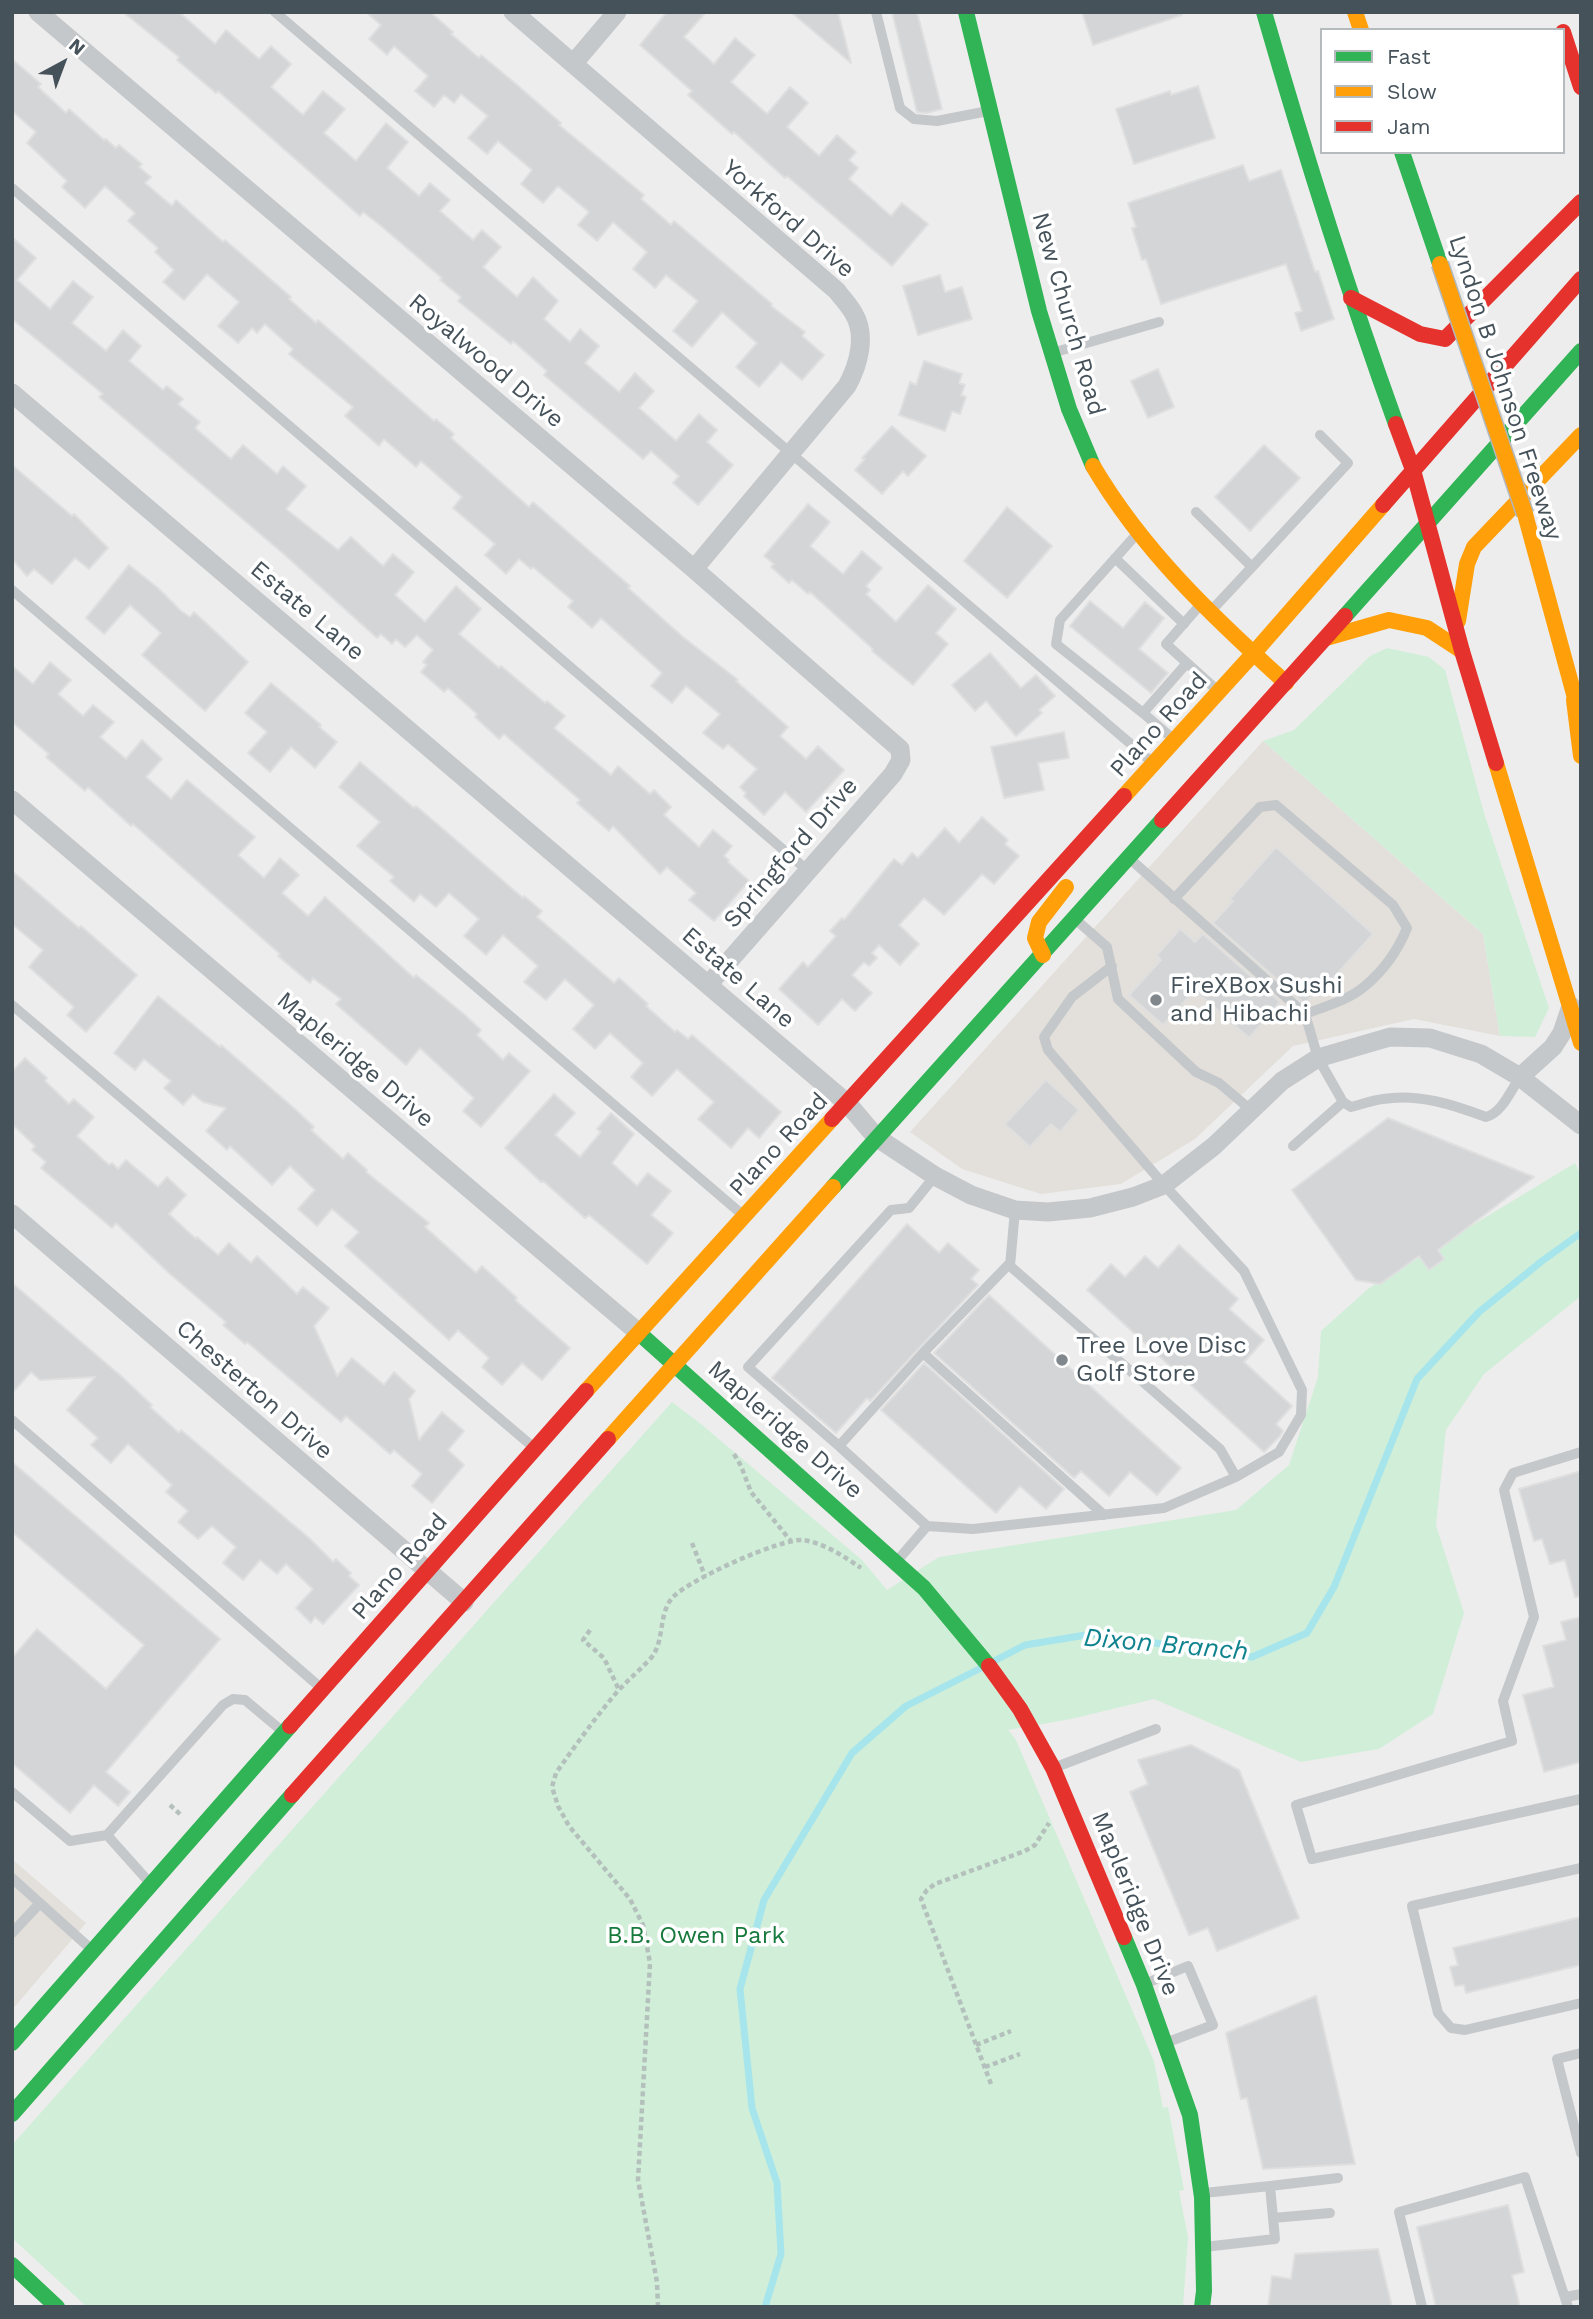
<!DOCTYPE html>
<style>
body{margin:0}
#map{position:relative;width:1593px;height:2319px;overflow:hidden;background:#eeeded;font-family:"Work Sans",sans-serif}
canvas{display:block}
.frame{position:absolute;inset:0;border:14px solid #45525a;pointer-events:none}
.legend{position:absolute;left:1320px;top:28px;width:245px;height:126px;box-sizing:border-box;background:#fff;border:2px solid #b5babd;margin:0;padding:9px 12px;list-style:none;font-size:21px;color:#45525a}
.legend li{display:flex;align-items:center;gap:14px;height:35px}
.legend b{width:35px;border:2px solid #b5babd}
.north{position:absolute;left:28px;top:28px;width:70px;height:70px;-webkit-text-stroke:5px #fff;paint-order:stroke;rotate:41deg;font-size:19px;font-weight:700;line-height:28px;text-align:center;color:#45525a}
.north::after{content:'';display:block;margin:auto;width:24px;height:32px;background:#45525a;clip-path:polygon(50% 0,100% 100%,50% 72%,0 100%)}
</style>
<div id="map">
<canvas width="1593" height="2319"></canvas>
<div class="frame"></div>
<ul class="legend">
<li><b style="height:9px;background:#30b455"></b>Fast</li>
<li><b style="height:9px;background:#ff9f0a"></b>Slow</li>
<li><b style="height:9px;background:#e5322d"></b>Jam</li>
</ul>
<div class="north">N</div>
</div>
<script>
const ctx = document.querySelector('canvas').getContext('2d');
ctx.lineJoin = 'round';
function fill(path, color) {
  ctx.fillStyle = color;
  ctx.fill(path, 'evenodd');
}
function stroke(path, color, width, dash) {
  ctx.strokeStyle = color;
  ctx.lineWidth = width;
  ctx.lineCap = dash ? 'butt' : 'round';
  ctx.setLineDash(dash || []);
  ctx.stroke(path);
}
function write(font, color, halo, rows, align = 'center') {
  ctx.font = font + ' "Work Sans",sans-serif';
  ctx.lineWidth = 7;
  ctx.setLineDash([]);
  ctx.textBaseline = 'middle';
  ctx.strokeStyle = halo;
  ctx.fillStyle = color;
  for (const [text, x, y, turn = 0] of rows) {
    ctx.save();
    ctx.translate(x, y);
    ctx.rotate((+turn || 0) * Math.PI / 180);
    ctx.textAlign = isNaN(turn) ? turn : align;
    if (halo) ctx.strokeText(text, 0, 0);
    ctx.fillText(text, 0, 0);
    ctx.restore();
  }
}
const commercial = new Path2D(`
 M1263 741 1483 934 1500 1036 1414 1019 1293 1046 1195 1139 1121 1184 1041 1194 962 1169 910 1132Z
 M12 1859 86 1923 12 2010Z`);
const green = new Path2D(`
 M1387 648 1429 657 1445 670 1484 813 1549 1008 1535 1037 1500 1036 1483 934 1263 741 1294 730 1370 656Z
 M1575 1163 1581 1175V1296L1484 1374 1446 1430 1436 1525 1464 1613 1433 1714 1379 1749 1301 1762 1154 1699 1071 1719 1008 1730 1016 1740 1154 2061 1163 2108 1168 2107 1184 2190 1179 2191 1188 2237 1183 2307H87L12 2238V2145L672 1402 701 1424 862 1560 887 1590 939 1557 1236 1510 1289 1465 1318 1377 1321 1331 1369 1288Z`);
const stream = new Path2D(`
 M994 1661 1025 1645 1092 1634 1252 1657 1307 1633 1334 1587 1417 1379 1479 1312 1542 1261 1581 1233
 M765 2307 781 2254 777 2183 752 2108 740 1989 764 1900 852 1753 906 1706 983 1667`);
const building = new Path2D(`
 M123 12H179L215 44 226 30 259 59 271 46 291 64 271 87 303 115 323 91 345 109 324 133 356 161 386 123 408 142 387 168 419 196 430 183 450 200 440 211 473 240 482 230 501 247 483 267 517 297 533 277 558 301 544 319 570 342 580 329 599 346 585 363 619 392 635 373 654 391 639 408 676 441 699 414 717 430 707 442 733 465 698 505 673 483 679 476 651 451 643 459 544 375 547 371 513 341 511 344 458 301 461 297 440 280 442 278 380 225 363 212 360 216 218 91 216 93 177 60 179 57Z
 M366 12H430L453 32 451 34 479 58 481 55 516 84 561 123 559 125 644 195 641 199 671 225 674 221 772 304 771 306 805 332 802 336 824 355 802 380 781 362 759 387 736 367 757 343 722 312 692 347 673 331 698 301 666 275 655 288 633 269 647 252 613 222 597 241 578 225 589 212 558 186 543 203 521 184 532 170 498 141 487 154 468 138 488 116 461 94 454 103 444 95 434 107 415 91 428 76 394 46 387 55 369 39 381 25Z
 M667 12H706L684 37 714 64 735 38 755 55 731 82 767 114 790 87 808 103 787 127 819 156 837 135 856 152 849 160 858 168 849 179 891 216 902 203 928 224 892 266 787 176 785 178 734 132 732 134 688 95 692 91 640 45Z
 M791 12H838L851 63Z
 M892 12H917L942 109 926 113 917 112Z
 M1082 12H1181L1182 15 1093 45Z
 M12 59 41 84 38 87 66 113 69 109 104 140 106 139 116 148 119 145 142 164 139 167 151 177 145 183 172 206 176 200 223 242 225 240 291 297 289 299 316 323 318 320 434 421 436 419 454 434 451 438 529 507 533 502 630 586 628 588 683 637 738 680 736 681 788 727 780 736 806 759 818 746 844 770 806 812 785 792 764 815 744 796 746 793 740 787 757 769 728 744 723 749 703 733 720 714 686 686 672 703 651 686 662 673 601 618 592 628 568 607 573 601 533 567 531 569 519 559 506 574 485 555 495 544 453 508 462 497 421 461 416 467 384 439 379 446 345 416 353 407 289 354 293 349 265 324 257 333 252 328 238 343 218 326 239 302 207 274 184 300 163 282 174 270 155 252 158 248 128 221 135 213 105 186 85 208 62 187 67 181 27 143 36 132 12 111Z
 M1198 86 1215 138 1134 164 1116 109 1170 91 1171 95Z
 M1243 165 1249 181 1281 170 1315 272 1318 271 1334 319 1301 331 1295 313 1302 311 1286 264 1161 304 1146 259 1142 260 1132 228 1136 227 1128 203Z
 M12 237 36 258 17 280 50 309 73 281 93 297 72 323 106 351 123 330 141 346 129 361 163 390 167 386 183 399 178 404 200 422 195 428 231 459 243 445 277 474 283 466 306 486 286 509 338 550 351 537 383 566 393 554 414 572 395 595 425 622 456 586 481 609 459 634 499 668 501 666 545 703 547 701 565 716 554 728 611 775 618 766 650 794 654 790 671 807 664 815 699 847 713 830 732 846 724 856 729 860 728 862 749 881 714 921 689 900 696 893 667 867 660 874 613 826 609 831 577 803 580 800 504 734 499 739 475 717 477 714 448 688 444 692 421 672 427 665 423 662 433 650 417 635 405 647 396 639 392 644 381 634 377 638 285 555 99 397 103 394 12 319Z
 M940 275 945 292 962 287 972 319 918 335 903 286Z
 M924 361 962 374 959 383 965 385 961 395 966 397 960 414 952 411 945 431 899 415 910 382 916 385Z
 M1158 369 1174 407 1148 418 1131 381Z
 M892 426 926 456 908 476 903 471 882 494 855 470 865 459 862 458Z
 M1264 445 1300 478 1250 531 1215 497Z
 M12 465 72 516 74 514 108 548 89 569 75 558 52 584 34 569 27 576 12 559Z
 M808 504 830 522 810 546 843 574 862 551 882 568 866 586 870 590 866 594 896 622 928 585 956 609 936 633 948 644 913 685 872 651 873 649 810 592 808 594 792 580 789 583 771 567 774 564 764 556Z
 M1007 507 1052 546 1007 598 964 561Z
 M129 565 158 588 181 611 190 617 194 612 248 662 205 711 142 655 161 633 130 605 104 634 86 618Z
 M1090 601 1123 628 1145 602 1164 618 1139 649 1168 673 1151 693 1070 626Z
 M990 653 1021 688 1036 675 1055 696 1039 710 1042 713 1016 736 986 701 975 711 952 685Z
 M50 662 71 680 58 694 83 716 93 705 114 722 100 737 126 759 142 740 162 759 146 777 171 799 187 780 255 837 238 855 264 878 280 858 299 875 282 893 308 916 325 897 414 978 416 975 465 1015 481 1030 477 1035 503 1060 509 1053 530 1071 481 1127 463 1111 474 1098 420 1048 406 1065 336 1004 341 999 313 978 310 983 278 956 280 954 133 824 131 826 88 787 85 791 46 757 49 754 12 722V666L33 684Z
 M271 683 321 725 319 727 337 742 315 768 291 747 270 772 248 753 267 732 245 713Z
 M1064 732 1069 758 1038 763 1044 790 1004 798 991 747Z
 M360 762 414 808 416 806 457 841 523 898 524 896 542 911 537 917 614 983 619 978 648 1004 646 1006 675 1032 677 1030 688 1039 692 1035 781 1112 759 1138 748 1128 731 1148 698 1119 714 1102 677 1069 652 1096 631 1077 643 1063 610 1033 595 1049 573 1029 594 1005 565 979 546 1000 524 982 538 966 503 935 486 955 464 936 479 919 449 893 436 907 420 894 414 902 390 881 394 877 357 846 380 822 339 787Z
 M982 817 1008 840 1005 844 1019 856 994 884 982 874 944 915 924 898 899 925 919 944 900 965 879 945 872 953 877 958 869 966 864 962 852 975 872 993 855 1011 842 999 818 1025 779 989 803 962 808 967 836 936 830 931 842 918 844 920 894 859 902 865 912 853 918 858 945 828 959 843Z
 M1276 847 1373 934 1326 986 1324 983 1305 1004 1213 923 1233 901 1230 899Z
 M12 871 79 928 81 926 137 975 86 1032 67 1015 74 1007 29 967 43 950 12 924Z
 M1180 929 1195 942 1203 934 1280 1002 1249 1038 1195 990 1163 1025 1129 995 1161 960 1157 955Z
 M158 996 220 1047 221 1045 295 1109 314 1127 311 1130 343 1159 348 1153 367 1170 366 1172 429 1223 425 1227 476 1273 482 1266 517 1298 515 1300 570 1348 542 1380 522 1363 502 1385 482 1367 489 1358 458 1330 449 1340 345 1246 359 1232 332 1209 317 1226 298 1209 315 1190 290 1166 272 1185 230 1146 227 1150 206 1131 226 1108 203 1102 193 1094 183 1105 164 1088 171 1081 144 1059 135 1070 114 1053Z
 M25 1058 47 1078 45 1081 69 1104 74 1099 94 1117 77 1136 109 1165 112 1163 118 1169 126 1160 158 1187 167 1177 186 1195 169 1214 196 1239 197 1237 218 1255 229 1243 251 1263 257 1256 297 1294 303 1287 329 1308 314 1326 337 1376 352 1358 384 1385 394 1372 415 1391 409 1399 419 1440 442 1412 464 1431 448 1450 464 1465 432 1503 412 1486 422 1474 394 1450 390 1454 346 1416 341 1422 247 1342 245 1344 223 1325 226 1322 169 1273 116 1223 112 1228 41 1168 46 1162 32 1150 35 1146 12 1124V1072Z
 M1046 1080 1079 1110 1060 1132 1051 1124 1030 1147 1005 1124Z
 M554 1094 575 1113 555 1135 580 1157 601 1132 597 1129 611 1113 634 1134 612 1163 637 1186 648 1173 671 1191 651 1215 673 1233 647 1264 589 1215 585 1218 543 1181 541 1182 505 1148Z
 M1388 1118 1534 1177 1438 1250 1444 1259 1429 1270 1419 1256 1380 1284 1356 1280 1292 1190Z
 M907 1224 939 1253 948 1243 979 1270 971 1279 978 1285 870 1401 867 1398 836 1433 772 1378Z
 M1179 1245 1238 1299 1229 1309 1264 1340 1244 1362 1292 1406 1276 1424 1283 1431 1280 1436 1264 1452 1087 1290 1111 1264 1125 1277 1145 1256 1158 1268Z
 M12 1283 121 1376 152 1405 150 1407 179 1433 181 1430 309 1538 333 1562 336 1559 351 1573 349 1576 359 1585 323 1624 315 1617 311 1623 296 1608 313 1589 286 1564 277 1574 260 1560 243 1580 223 1563 236 1547 212 1526 198 1539 178 1522 188 1511 166 1492 172 1485 128 1444 111 1463 91 1445 98 1438 67 1410 95 1377 40 1380 31 1372 12 1393Z
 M989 1295 1181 1468 1157 1495 1130 1472 1109 1496 1081 1471 1074 1478 934 1353Z
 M924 1363 1064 1489 1046 1509 1020 1486 996 1513 881 1410Z
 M12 1462 220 1639 106 1772 130 1792 118 1806 94 1785 70 1813 12 1763V1658L37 1629 106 1689 144 1645 12 1532Z
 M1581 1471V1596L1575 1597 1565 1560 1550 1564 1542 1539 1534 1541 1519 1489Z
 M1581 1617V1762L1544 1772 1523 1695 1554 1687 1543 1646 1566 1640 1561 1622Z
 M1191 1745 1239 1770 1299 1918 1217 1951 1208 1928 1189 1935 1130 1792 1148 1784 1138 1760Z
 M1581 1917V1965L1466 1993 1464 1985 1455 1986 1450 1967 1458 1965 1453 1948Z
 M1316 1996 1355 2164 1263 2169 1247 2098 1241 2099 1226 2033Z
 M1508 2205 1524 2272 1512 2275 1520 2307H1436L1417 2227Z
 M1378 2249 1392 2307H1268L1272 2276 1291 2279 1295 2254Z`);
const path = new Path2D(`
 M734 1454 741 1466 751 1492 790 1540
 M692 1543 705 1576
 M590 1630 583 1640 604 1658 619 1690
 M170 1805 181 1815
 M976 2045 1011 2031
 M985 2067 1020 2054
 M991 2084 921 1899 927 1890 935 1884 1025 1851 1035 1845 1049 1823
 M658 2307 657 2282 638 2180 650 1963 643 1925 630 1899 569 1826 558 1806 552 1787 556 1773C575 1746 595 1718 617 1692 628 1680 640 1670 651 1658 665 1641 658 1615 672 1598 688 1580 781 1538 803 1540 824 1543 845 1557 861 1568`);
const lane = new Path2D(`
 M275 12 1153 763
 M876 12 900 108 914 119 937 121 988 111
 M12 188 807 870
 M1052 353 1159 322
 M1196 512 1252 567 1210 612
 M1135 536 1060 620 1056 644 1143 713
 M1115 558 1184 624
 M1252 567 1348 463 1320 435
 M12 590 744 1216
 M1201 604 1166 644 1217 690
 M1172 738 1143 713 1187 663
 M1129 858 1305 1014 1318 1058 1343 1102 1351 1107C1362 1104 1373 1100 1383 1099 1418 1093 1454 1105 1486 1117 1502 1113 1511 1090 1520 1077
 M1174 899 1260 807 1276 805 1393 905 1407 928C1398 950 1383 971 1365 986 1349 1000 1324 1007 1305 1014
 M1075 919 1107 947 1118 999 1196 1072 1219 1083 1251 1110
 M12 1005 532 1446
 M1293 1146 1343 1102
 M1015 1210 1010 1266 1220 1449 1236 1477 1279 1452 1301 1415 1302 1390 1244 1271 1164 1185 1048 1050 1044 1037 1072 997 1112 966
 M923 1353 1010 1263
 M12 1420 321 1688
 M839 1446 748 1367 891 1210 909 1208 935 1176
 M1581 1452 1513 1473 1504 1490 1534 1617 1503 1701 1512 1741 1296 1805 1312 1859 1581 1799
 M927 1526 839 1446 923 1353 1104 1515
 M897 1561 927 1526 973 1529 1164 1508 1236 1477
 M1056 1767 1156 1729
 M12 1792 70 1841 107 1835
 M1581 1868 1412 1906 1438 2013 1451 2028 1465 2030 1581 2003
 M12 1878 92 1950
 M149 1882 107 1835 223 1705 233 1699 245 1700 282 1731
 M12 1933 40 1903
 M1147 1983 1188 1966 1213 2025 1168 2042
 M1581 2053 1557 2059 1581 2153
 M1270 2186 1338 2178
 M1204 2193 1270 2186 1275 2239 1204 2247
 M1273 2218 1330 2213
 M1566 2297 1581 2294
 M1422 2307 1399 2212 1525 2177 1568 2307`);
const street = new Path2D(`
 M38 12 694 569 900 749 901 760 893 774 708 985
 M513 12 837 291C842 298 850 306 854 314 867 336 858 366 847 386L694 569
 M573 64 617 12
 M12 393 848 1104 876 1137 935 1176 971 1195 1015 1210 1048 1212 1090 1208 1133 1197 1164 1185 1214 1146 1282 1081 1318 1058 1390 1037 1430 1038 1481 1054 1520 1077 1581 1125
 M12 800 639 1333
 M1520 1077 1553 1047 1562 1033 1571 1006
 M12 1214 464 1602`);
const fast = new Path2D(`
 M966 12 1039 311 1069 409 1093 466
 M1264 12C1304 151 1347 288 1396 424
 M1402 152 1440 264
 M1345 616 1581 351
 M833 1187 1162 820
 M639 1333 924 1588 989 1666
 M1124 1937 1144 1985 1190 2115 1202 2197 1204 2291 1202 2307
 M12 2043 290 1726
 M12 2114 292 1795
 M12 2265 57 2307`);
const slow = new Path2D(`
 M1355 12 1361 30
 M1093 466C1143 551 1213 617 1286 683
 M1525 514 1581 720
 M1458 621 1467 564 1474 547 1581 435
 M1326 638 1389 620 1427 628 1462 651
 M1574 700 1581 756
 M1496 763 1581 1043
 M1124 796 1253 654 1383 505
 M1043 955 1035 938 1039 922 1066 887
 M586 1391 832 1119
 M608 1439 833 1187`);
const jam = new Path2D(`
 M1563 32 1581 87
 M1351 298 1420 334 1445 339 1581 202
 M1396 424 1413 470 1462 651 1496 763
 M1383 505 1581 279
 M1162 820 1345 616
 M832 1119 1124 796
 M989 1666 1020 1709 1053 1768 1124 1937
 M290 1726 586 1391
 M292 1795 608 1439`);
const slowBridge = new Path2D(`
 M1440 264 1525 514`);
const markers = [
 [1156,1000,7,"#80888d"],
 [1062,1360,7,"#80888d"]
];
const streetNames = [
 ["Yorkford Drive",788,219,41],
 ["New Church Road",1068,314,74],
 ["Royalwood Drive",486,361,40],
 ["Lyndon B Johnson Freeway",1505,388,72],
 ["Estate Lane",307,611,40],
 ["Plano Road",1159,725,-48],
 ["Springford Drive",791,853,-49],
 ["Estate Lane",738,978,41],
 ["Mapleridge Drive",355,1060,40],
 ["Plano Road",779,1145,-47],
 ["Chesterton Drive",254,1390,41],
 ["Mapleridge Drive",785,1430,41],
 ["Plano Road",400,1567,-49],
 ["Mapleridge Drive",1135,1904,68]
];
const poiNames = [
 ["FireXBox Sushi",1170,986],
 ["and Hibachi",1170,1014],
 ["Tree Love Disc",1076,1346],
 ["Golf Store",1076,1374]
];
const parkNames = [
 ["B.B. Owen Park",696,1936]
];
const waterNames = [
 ["Dixon Branch",1166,1645,5]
];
fill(commercial, '#e3e0db');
fill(green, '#d1eed9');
stroke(stream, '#a6e5eb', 7);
fill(building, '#d4d5d6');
stroke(building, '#dfdfe0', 2);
stroke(path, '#b4c0bb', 4.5, [5, 3.5]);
stroke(lane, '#c5c8ca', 10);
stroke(street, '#c5c8ca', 19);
stroke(fast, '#30b455', 16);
stroke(slow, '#ff9f0a', 16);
stroke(jam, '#e5322d', 16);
stroke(slowBridge, '#b2b8bd', 19, []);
stroke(slowBridge, '#ff9f0a', 16);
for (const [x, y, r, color] of markers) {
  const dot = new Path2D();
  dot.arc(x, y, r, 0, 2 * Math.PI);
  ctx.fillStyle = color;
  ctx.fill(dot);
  stroke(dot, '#fff', 2.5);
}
write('24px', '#45525a', '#fff', streetNames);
write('24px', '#45525a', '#fff', poiNames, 'left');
write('24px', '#17793c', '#fff', parkNames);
write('italic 26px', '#0e838e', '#fff', waterNames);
</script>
